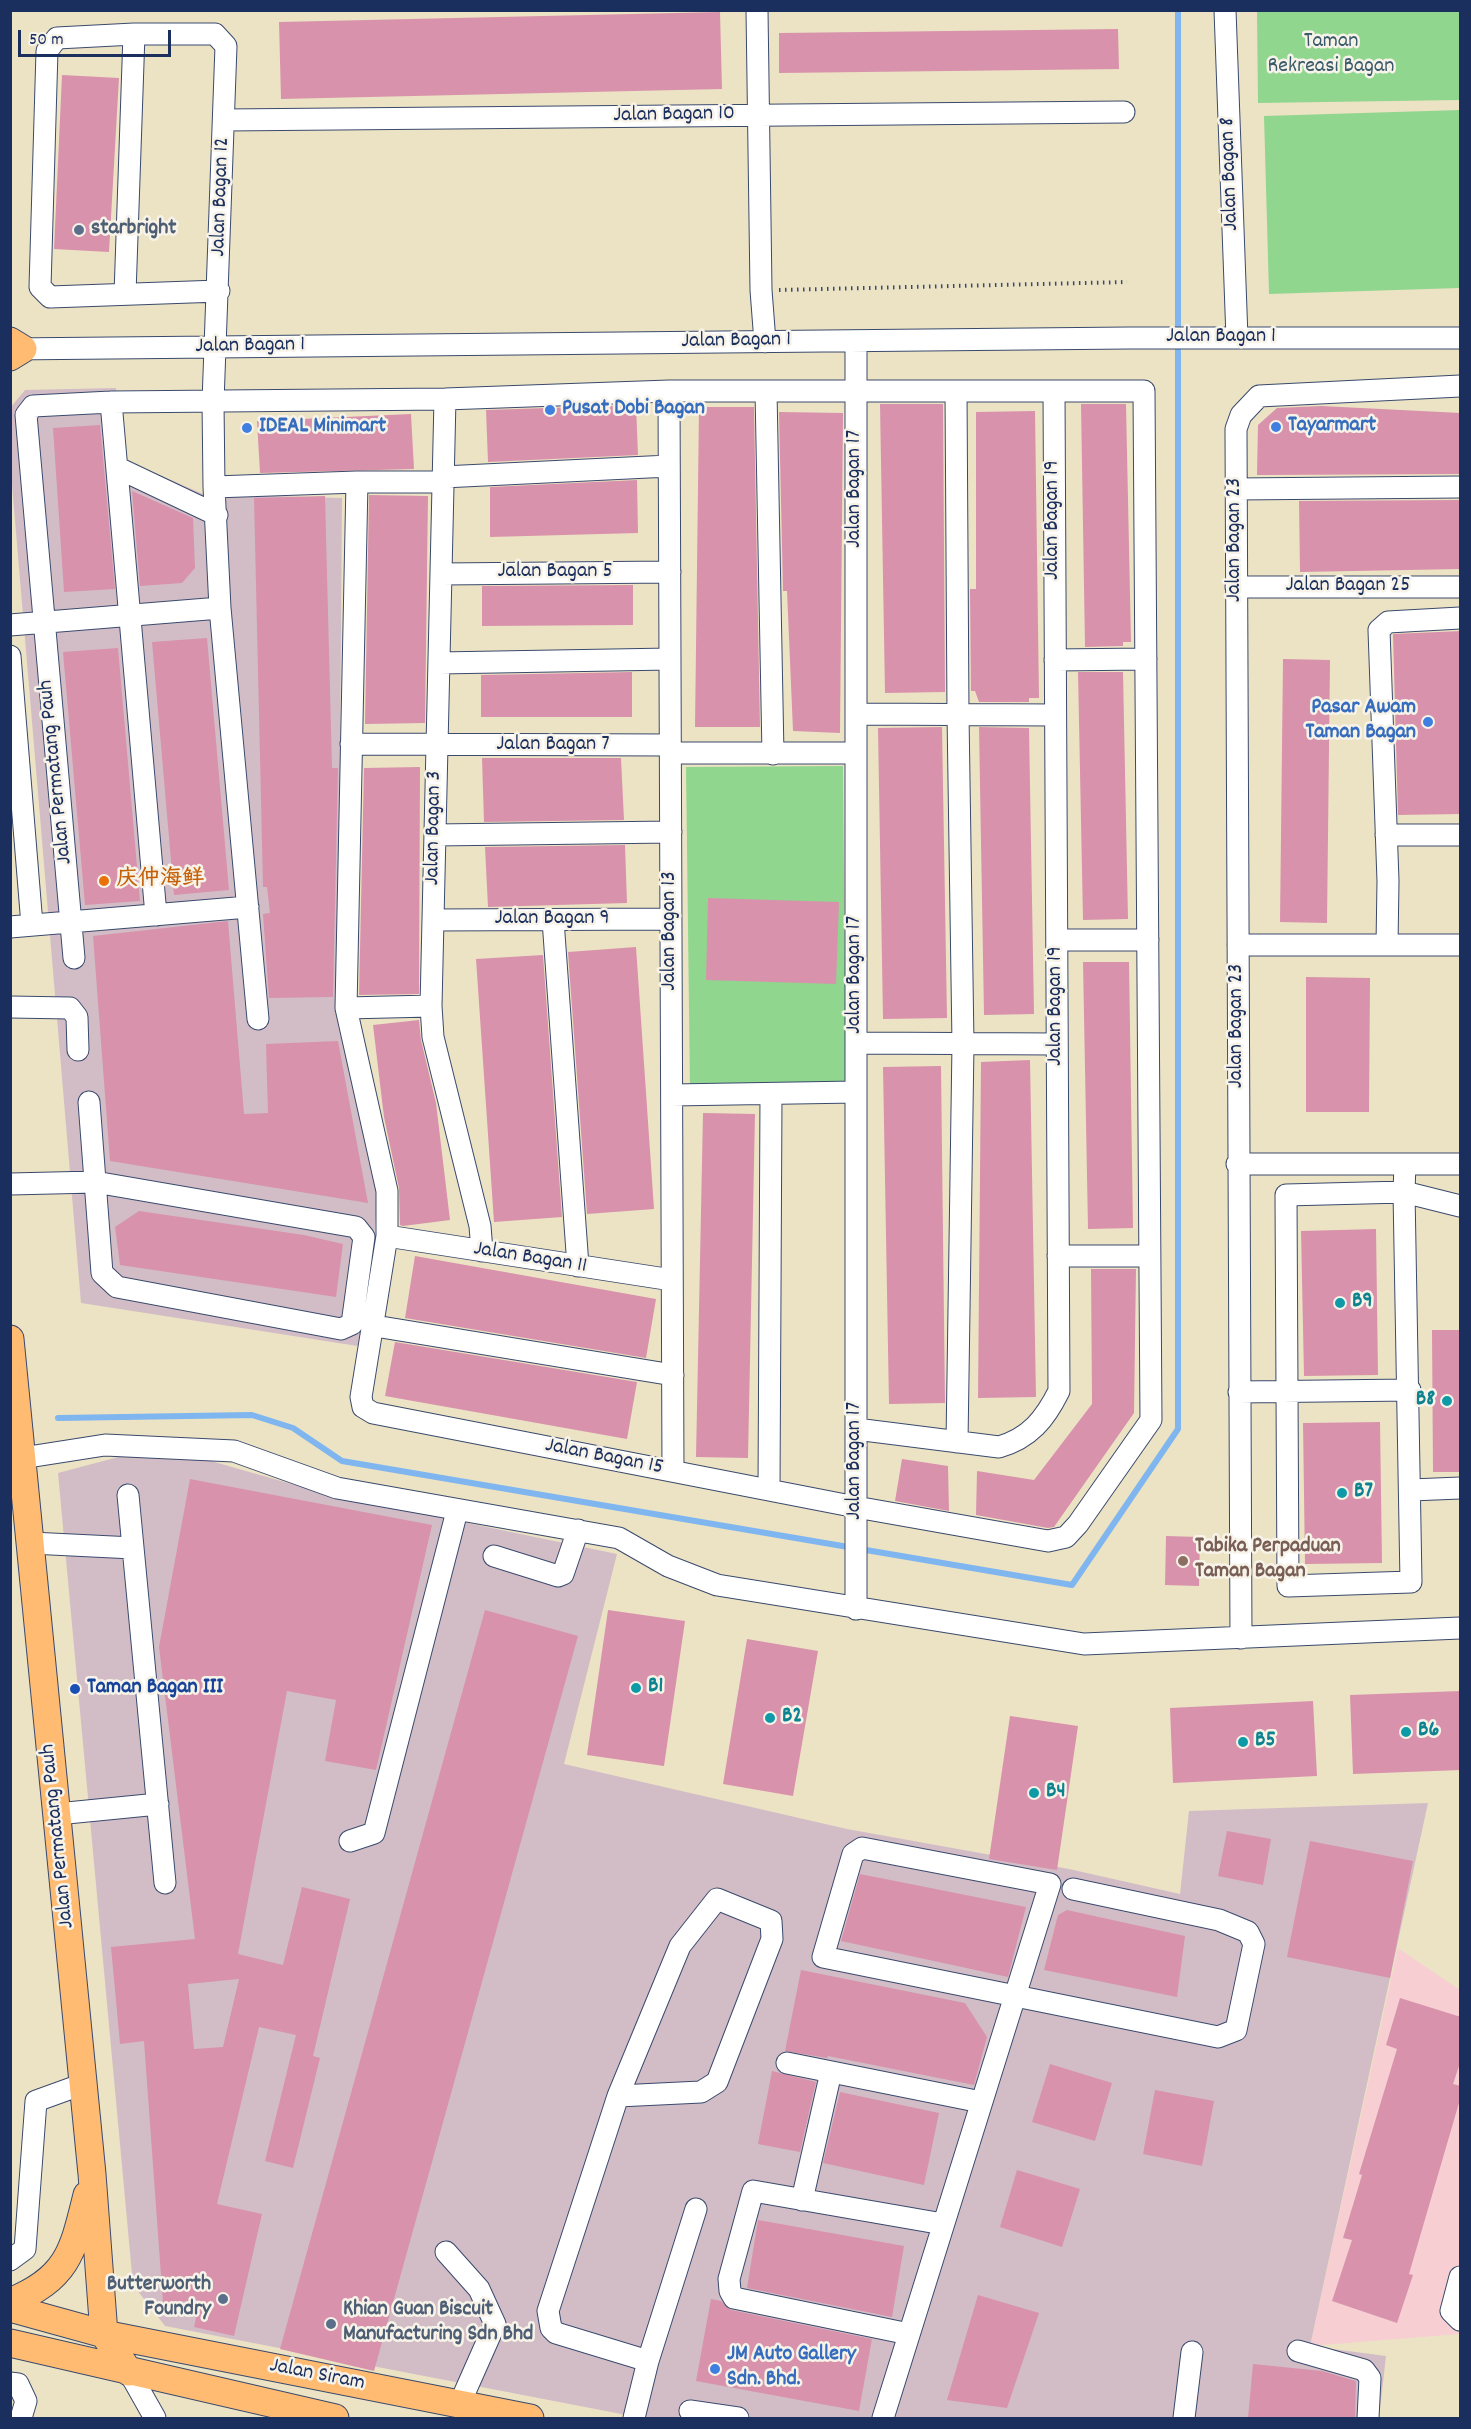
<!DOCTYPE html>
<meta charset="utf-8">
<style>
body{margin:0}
#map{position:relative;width:1471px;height:2429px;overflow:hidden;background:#ece3c4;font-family:Dekko,sans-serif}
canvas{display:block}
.frame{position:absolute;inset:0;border:12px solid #1b2f5e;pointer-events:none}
.scale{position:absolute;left:18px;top:30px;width:153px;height:27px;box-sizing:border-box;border:3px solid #1b2f5e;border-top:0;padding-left:8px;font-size:18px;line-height:21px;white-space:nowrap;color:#1b2f5e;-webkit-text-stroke:4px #f7f3e8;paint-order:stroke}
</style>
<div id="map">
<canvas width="1471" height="2429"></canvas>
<div class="frame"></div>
<div class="scale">50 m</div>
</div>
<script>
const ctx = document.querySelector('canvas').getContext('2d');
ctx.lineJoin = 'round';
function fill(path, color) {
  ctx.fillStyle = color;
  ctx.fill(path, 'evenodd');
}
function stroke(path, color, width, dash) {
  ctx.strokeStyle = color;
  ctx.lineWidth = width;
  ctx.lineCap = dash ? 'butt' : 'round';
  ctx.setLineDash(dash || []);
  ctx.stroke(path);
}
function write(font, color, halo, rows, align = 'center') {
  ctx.font = font + ' Dekko,"LXGW WenKai TC",sans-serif';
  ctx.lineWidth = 5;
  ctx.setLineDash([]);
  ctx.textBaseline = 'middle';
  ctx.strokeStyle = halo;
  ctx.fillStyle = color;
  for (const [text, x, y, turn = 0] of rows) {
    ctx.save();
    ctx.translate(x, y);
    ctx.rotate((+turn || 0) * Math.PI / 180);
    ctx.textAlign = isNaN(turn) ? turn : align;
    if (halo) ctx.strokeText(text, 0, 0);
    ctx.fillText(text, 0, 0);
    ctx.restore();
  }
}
const built = new Path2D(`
 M1398 1948 1460 1990V2334L1310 2346Z`);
const industrial = new Path2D(`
 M116 388 125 460 203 494 342 498 338 1024 378 1194 364 1347 81 1303 11 473 10 408 25 390Z
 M190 1455 323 1493 617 1554 564 1764 847 1829 1069 1869 1180 1894 1189 1811 1428 1803 1310 2346 1386 2356 1379 2418H642L165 2326 133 2285 58 1473 122 1456Z`);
const green = new Path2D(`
 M1257 11H1460V100L1258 103Z
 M1460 110V288L1269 294 1264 116Z
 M843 766 846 1089 690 1090 686 767Z`);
const stream = new Path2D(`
 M58 1418 252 1415 293 1428 342 1461 1072 1585 1178 1429V10`);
const building = new Path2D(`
 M720 12 722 89 281 99 279 22Z
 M1118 29 1119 69 779 73V33Z
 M62 75 119 78 109 252 54 249Z
 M880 404H943L945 692 885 693Z
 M1081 404H1126L1131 642H1123V646L1085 647Z
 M636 405 638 455 488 462 486 410Z
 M1321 406 1461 413V474L1257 475 1258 425 1277 408Z
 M699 407H754L760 727H695Z
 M1035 411 1039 698H1029V702H979L975 691H971L970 589H976V412Z
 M779 412 843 413 840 733 793 731 787 591H783Z
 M411 414 414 469 260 473 257 421Z
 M100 425 115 589 64 592 53 428Z
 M637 480 638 533 490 537V487Z
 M132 491 193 518 195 568 182 583 140 586Z
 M369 495 428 496 425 723 365 724Z
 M325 496 332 768H338L333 997 269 998 263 914 270 913 267 887H263L254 498Z
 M1461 500V569L1300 572 1299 501Z
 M633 585V625L482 626V586Z
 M1461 631V814L1398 815 1393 634Z
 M207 638 229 890 174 895 152 642Z
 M118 648 140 901 85 905 63 652Z
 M1283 659 1330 660 1327 923 1280 922Z
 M632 672V717H481V675Z
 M1078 672H1123L1128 919 1083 920Z
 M942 727 947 1018 883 1019 878 728Z
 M979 727 1029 728 1034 1014 984 1015Z
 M482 758H621L624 820 484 822Z
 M420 767 419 994 359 995 364 768Z
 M625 845 627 903 488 907 485 847Z
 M708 898 839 902 836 984 706 980Z
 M228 921 244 1114 268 1113 266 1044 338 1041 368 1203 110 1161 93 936Z
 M636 947 654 1209 587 1214 568 952Z
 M543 955 562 1217 494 1222 476 959Z
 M1083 962H1129L1133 1228 1088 1229Z
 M1306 977 1370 978 1369 1112H1306Z
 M419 1020 421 1040 436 1103 450 1220 403 1226 400 1225 399 1188 384 1117 373 1025Z
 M1030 1060 1036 1397 978 1398 981 1062Z
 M941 1066 945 1403 889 1404 883 1067Z
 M703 1113 755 1114 748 1458 696 1457Z
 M139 1211 304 1235 343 1244 336 1297 120 1265 115 1227Z
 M1376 1229 1378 1375 1304 1376 1301 1231Z
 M415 1256 656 1299 646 1358 405 1318Z
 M1091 1269H1136L1134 1413 1054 1527 1048 1528 976 1515 977 1471 1034 1480 1092 1404Z
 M1432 1330H1461V1472H1433Z
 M395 1342 637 1382 627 1439 385 1396Z
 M1380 1422 1382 1563 1305 1564 1303 1423Z
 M902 1459 948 1466 949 1511 895 1501Z
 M190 1479 432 1525 376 1770 325 1761 336 1700 287 1691 238 1954 283 1965 302 1887 350 1899 313 2056 320 2058 293 2168 265 2161 296 2035 259 2027 217 2204 262 2214 234 2336 194 2327 200 2300 163 2303 144 2041 120 2044 111 1947 195 1939 159 1647ZM239 1979 223 2047 194 2049 188 1984Z
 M1166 1536 1200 1537 1199 1586 1165 1585Z
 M485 1610 578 1636 374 2371 280 2349Z
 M608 1610 685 1621 664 1766 587 1755Z
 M747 1639 818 1651 793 1796 723 1784Z
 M1461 1691V1770L1353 1774 1350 1695Z
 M1313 1701 1317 1776 1173 1783 1170 1708Z
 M1010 1716 1078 1726 1057 1870 989 1859Z
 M1227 1831 1271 1839 1263 1885 1218 1876Z
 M1310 1841 1413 1861 1390 1978 1287 1957Z
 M860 1874 1026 1907 1008 1977 841 1941Z
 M1067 1910 1185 1936 1177 1997 1044 1970 1058 1915Z
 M801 1970 965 2003 987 2037 974 2085 828 2056 827 2058 785 2051Z
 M1400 1998 1461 2017V2060L1453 2084 1461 2086V2096L1409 2274 1413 2275 1397 2323 1332 2301 1352 2240 1343 2238 1362 2175 1359 2174 1397 2049 1386 2045Z
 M1050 2064 1112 2083 1095 2141 1032 2122Z
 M772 2071 816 2082 800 2152 758 2144Z
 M1155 2090 1214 2101 1202 2166 1143 2154Z
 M840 2092 939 2113 924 2185 823 2163Z
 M1017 2170 1080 2189 1062 2247 1000 2227Z
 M758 2220 904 2246 892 2317 747 2288Z
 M978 2295 1039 2313 1007 2408 947 2400Z
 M711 2299 721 2301 731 2310 872 2339 859 2411 696 2381Z
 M1253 2364 1322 2371 1356 2381 1355 2418H1248Z`);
const path = new Path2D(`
 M779 290 1127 282`);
const minor = new Path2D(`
 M757 10 761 290 765 342
 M1225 10 1237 338
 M225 120 1124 112
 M219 291 50 297 40 287 47 51 57 38 134 34H215L226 46 213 402 214 487 220 608 258 1019
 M125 294 134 34
 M10 349 1129 338H1460
 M669 391 673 1471
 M766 391 773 754
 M956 391 958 714 963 1044 957 1442
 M445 399 431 1006 433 1037 480 1226 482 1251
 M111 402 156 915
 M118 468 217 515
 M443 477 669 466
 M214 487 357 482H443
 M1236 489 1460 487
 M441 574 670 572
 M1236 587H1460
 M10 625 220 608
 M10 656 32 925
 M1055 660 1146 659
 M439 663 670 659
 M856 714 1055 715
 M351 744 670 745
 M670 753H856
 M435 835 671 832
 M1386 835H1460
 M433 920 671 919
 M553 920 578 1266
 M10 927 248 907
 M1057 940H1148
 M1238 945H1460
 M1387 945 1388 881 1379 630 1388 622 1460 618
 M74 958 26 415 33 406 111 402 445 399 669 391H1144L1151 1420 1078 1524 1066 1537 1048 1541 856 1507 373 1413 363 1407 361 1397 387 1236V1191L346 1008 357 482
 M10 1007 70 1008 77 1017 78 1050
 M346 1008 431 1006
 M856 1043 1057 1044
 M672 1095 856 1092
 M1237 1164H1460
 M1405 1164 1404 1192 1411 1582 1288 1586 1286 1195 1404 1192 1460 1206
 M10 1184 95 1182 356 1227 364 1237 352 1324 341 1329 117 1287 102 1273 89 1102
 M387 1236 672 1280
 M1058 1256H1148
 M375 1326 673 1375
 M1239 1392 1410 1390
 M856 1429 999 1447C1030 1438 1045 1419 1059 1391L1054 391
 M22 1458 105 1445 234 1451 337 1488 619 1538 668 1566 717 1585 1084 1644 1460 1628
 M769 1489 771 1095
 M1411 1490 1460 1488
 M128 1495 165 1883
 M31 1543 133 1548
 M494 1556 558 1576 563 1574 578 1530
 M856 1609V341
 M1241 1638 1236 429 1241 415 1259 396 1460 386
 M57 1814 158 1804
 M350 1841 374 1833 457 1511
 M787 2063 981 2102
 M618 2096 701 2092 717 2082 772 1939 771 1921 717 1899 680 1946 618 2096 548 2311 551 2328 556 2333 648 2361
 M802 2200 831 2072
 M446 2252 479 2289 495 2324 460 2403
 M10 2260 25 2249 36 2101 83 2084
 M1460 2277 1451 2311 1460 2320
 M909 2334 734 2298 730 2291 729 2279 753 2191 943 2224
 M1298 2351 1364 2370 1370 2378 1368 2418
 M129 2372 155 2418
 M10 2383 18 2384 26 2401 21 2418
 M690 2411 738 2418
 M634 2418 648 2361 696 2209
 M883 2418 1050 1884 862 1848 853 1854 823 1957 1218 2037 1236 2030 1254 1944 1248 1932 1219 1920 1073 1889
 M1184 2418 1192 2352`);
const major = new Path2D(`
 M10 341 23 349 10 357
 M10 1339 92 2174 104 2334 129 2372
 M10 2302C68 2278 73 2252 87 2195
 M10 2308 104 2334 530 2418
 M10 2343 335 2418`);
const markers = [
 [79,230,6,"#5c6f8a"],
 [550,410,6,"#3f7fe0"],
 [1276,427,6,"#3f7fe0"],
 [247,428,6,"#3f7fe0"],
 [1428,722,6,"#3f7fe0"],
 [104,881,6,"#e8710a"],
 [1340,1303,6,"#0f9aa8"],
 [1447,1401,6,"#0f9aa8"],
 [1342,1493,6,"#0f9aa8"],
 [1183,1561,6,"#8d6e63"],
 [636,1688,6,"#0f9aa8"],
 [75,1689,6,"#1a4fb4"],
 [770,1718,6,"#0f9aa8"],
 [1406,1732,6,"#0f9aa8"],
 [1243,1742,6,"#0f9aa8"],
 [1034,1793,6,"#0f9aa8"],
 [223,2299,6,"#5c6f8a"],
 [331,2324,6,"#5c6f8a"],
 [715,2369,6,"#3f7fe0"]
];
const parkNames = [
 ["Taman",1331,43],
 ["Rekreasi Bagan",1331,68]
];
const streetNames = [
 ["Jalan Bagan 10",674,116,-1],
 ["Jalan Bagan 8",1231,174,-92],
 ["Jalan Bagan 12",222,197,-88],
 ["Jalan Bagan 1",1221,338],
 ["Jalan Bagan 1",736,342,-1],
 ["Jalan Bagan 1",250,347,-1],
 ["Jalan Bagan 17",856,489,-90],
 ["Jalan Bagan 19",1054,520,-90],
 ["Jalan Bagan 23",1236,540,-90],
 ["Jalan Bagan 5",555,573],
 ["Jalan Bagan 25",1348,587],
 ["Jalan Bagan 7",553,746],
 ["Jalan Permatang Pauh",57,772,-96],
 ["Jalan Bagan 3",435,828,-89],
 ["Jalan Bagan 9",552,920],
 ["Jalan Bagan 13",671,931,-90],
 ["Jalan Bagan 17",856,975,-90],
 ["Jalan Bagan 19",1057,1006,-90],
 ["Jalan Bagan 23",1238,1026,-90],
 ["Jalan Bagan 11",530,1259,9],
 ["Jalan Bagan 15",604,1458,11],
 ["Jalan Bagan 17",856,1461,-90],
 ["Jalan Permatang Pauh",59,1836,-96],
 ["Jalan Siram",317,2376,11]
];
const serviceNames = [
 ["starbright",91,230],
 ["Butterworth",211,2286,"right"],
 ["Foundry",211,2311,"right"],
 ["Khian Guan Biscuit",343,2311],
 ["Manufacturing Sdn Bhd",343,2336]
];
const shopNames = [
 ["Pusat Dobi Bagan",562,410],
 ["Tayarmart",1288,427],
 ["IDEAL Minimart",259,428],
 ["Pasar Awam",1416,709,"right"],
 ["Taman Bagan",1416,734,"right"],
 ["JM Auto Gallery",727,2356],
 ["Sdn. Bhd.",727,2381]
];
const foodNames = [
 ["庆仲海鲜",116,881]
];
const cultureNames = [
 ["B9",1352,1303],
 ["B8",1435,1401,"right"],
 ["B7",1354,1493],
 ["B1",648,1688],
 ["B2",782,1718],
 ["B6",1418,1732],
 ["B5",1255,1742],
 ["B4",1046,1793]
];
const educationNames = [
 ["Tabika Perpaduan",1195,1548],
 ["Taman Bagan",1195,1573]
];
const transitNames = [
 ["Taman Bagan III",87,1689]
];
fill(built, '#f7cfd3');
fill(industrial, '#d2bdc7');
fill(green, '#91d68f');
stroke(stream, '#80b6ef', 6);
fill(building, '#d892ac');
stroke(minor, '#3a4a6d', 23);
stroke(major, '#3a4a6d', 29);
stroke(path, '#3a4a6d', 4, [1.5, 4.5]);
stroke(minor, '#fff', 21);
stroke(major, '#ffbb71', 27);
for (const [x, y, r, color] of markers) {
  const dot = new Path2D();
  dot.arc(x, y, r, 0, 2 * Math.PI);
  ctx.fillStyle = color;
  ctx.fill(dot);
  stroke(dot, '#f7f3e8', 2);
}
write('22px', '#38596a', '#f7f3e8', parkNames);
write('22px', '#1b2f5e', '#f7f3e8', streetNames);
write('bold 22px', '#4e5e75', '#f7f3e8', serviceNames, 'left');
write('bold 22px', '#366cbe', '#f7f3e8', shopNames, 'left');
write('bold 22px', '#c56008', '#f7f3e8', foodNames, 'left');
write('bold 22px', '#0d838f', '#f7f3e8', cultureNames, 'left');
write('bold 22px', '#785e54', '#f7f3e8', educationNames, 'left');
write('bold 22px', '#164399', '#f7f3e8', transitNames, 'left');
</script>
